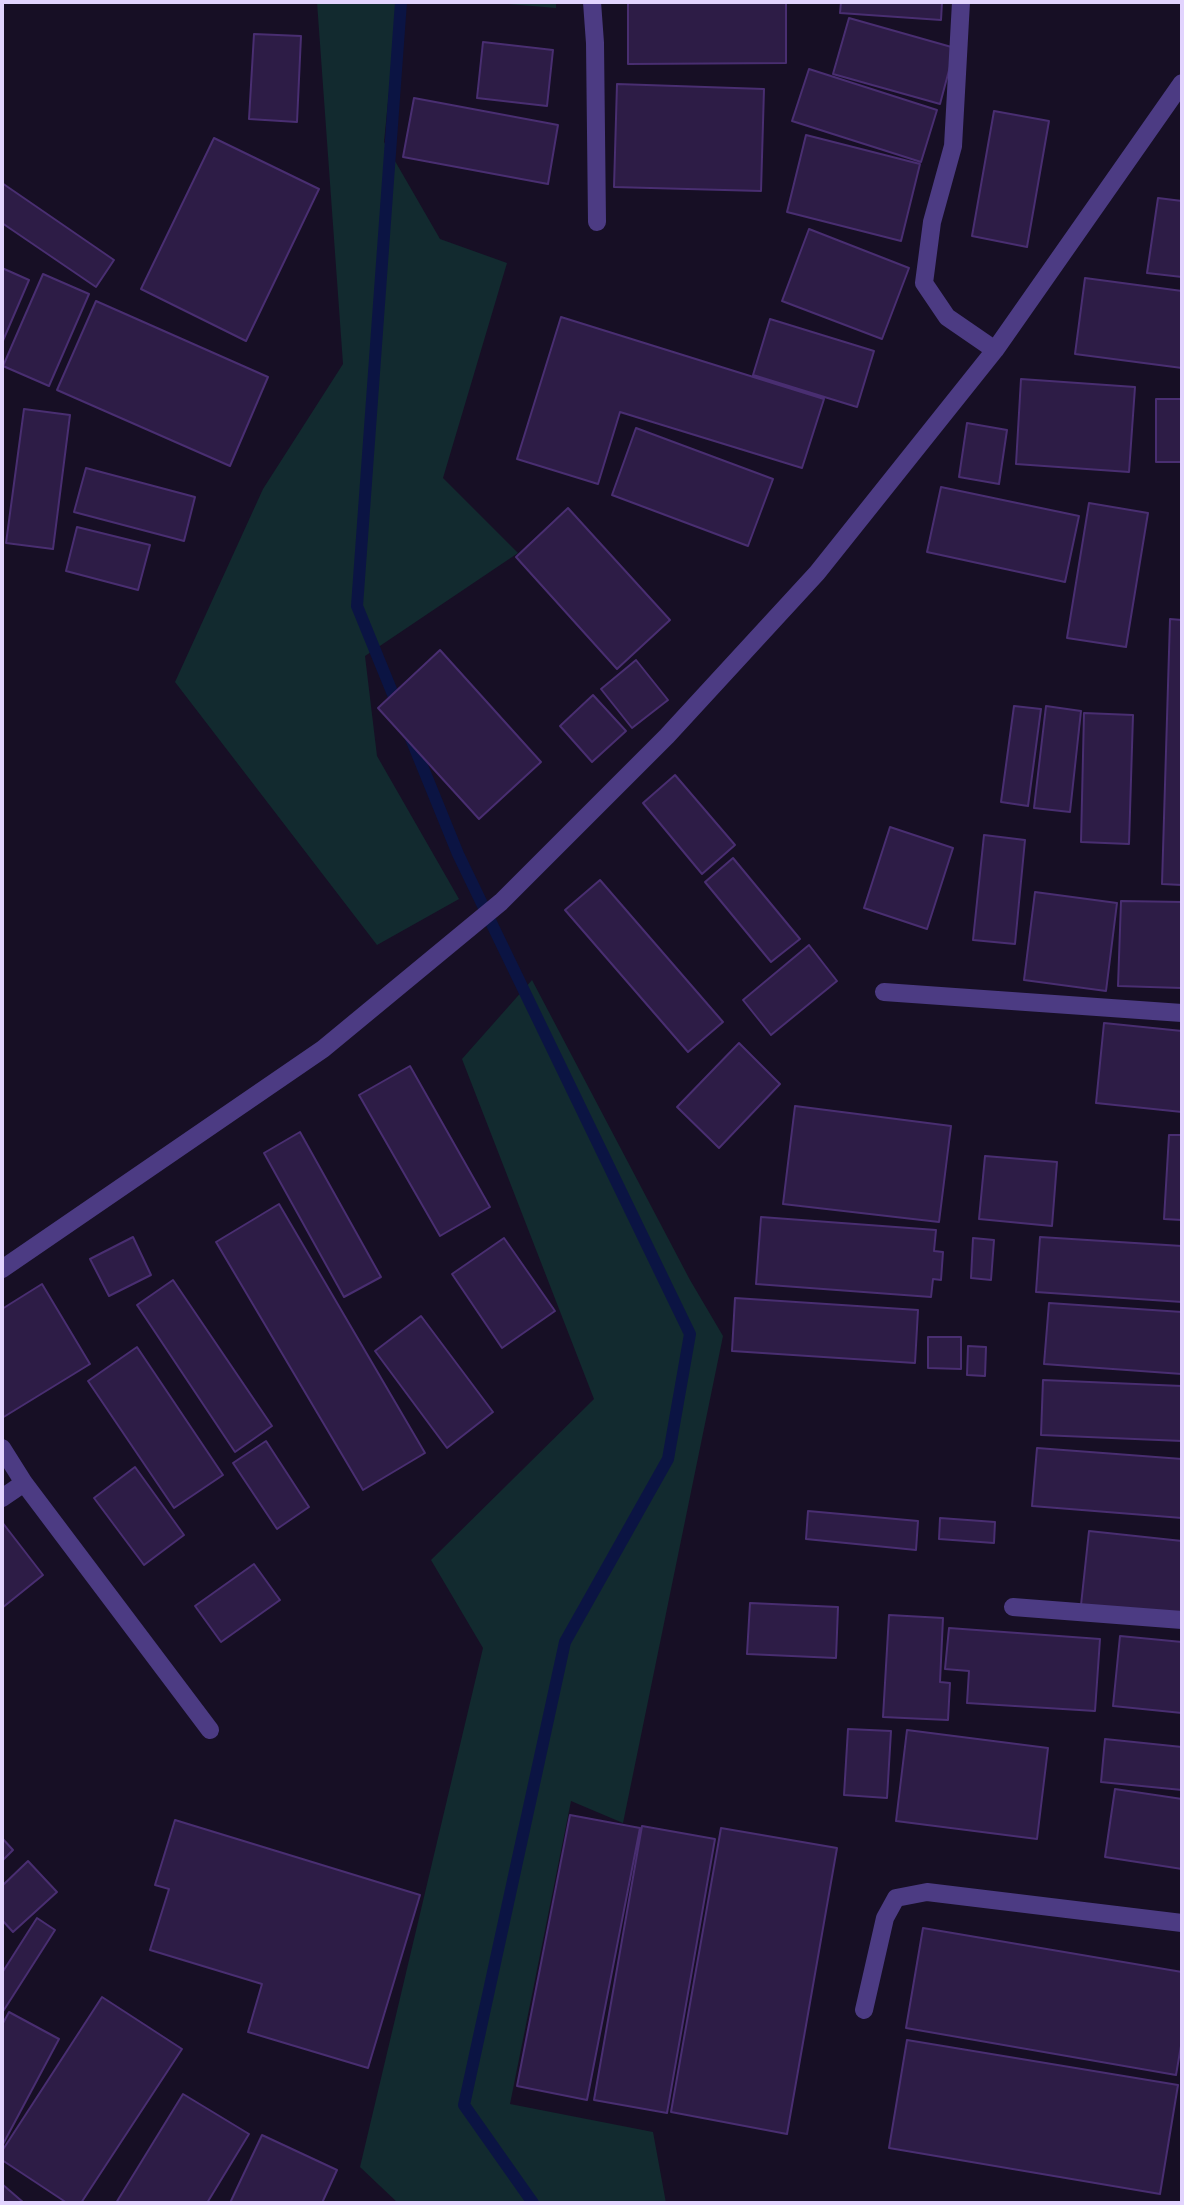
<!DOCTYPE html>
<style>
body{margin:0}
#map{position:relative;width:1184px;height:2205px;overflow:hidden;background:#170f25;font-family:Figtree,sans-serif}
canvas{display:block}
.frame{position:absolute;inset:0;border:4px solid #e2d4fe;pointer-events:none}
</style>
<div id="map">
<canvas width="1184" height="2205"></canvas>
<div class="frame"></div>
</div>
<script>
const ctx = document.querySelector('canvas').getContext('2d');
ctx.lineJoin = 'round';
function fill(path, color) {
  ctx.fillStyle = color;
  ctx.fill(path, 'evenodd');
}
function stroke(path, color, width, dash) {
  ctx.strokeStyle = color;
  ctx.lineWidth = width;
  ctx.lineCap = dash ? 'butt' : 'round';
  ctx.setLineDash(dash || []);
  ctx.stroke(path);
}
const green = new Path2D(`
 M317 2H398L384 142 440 239 507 263 443 478 518 553 365 656 377 756 459 899 377 945 175 682 263 489 343 364Z
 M484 2H556V8Z
 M532 980 690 1280 723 1336 623 1823 571 1801 510 2104 653 2132 666 2203H398L360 2167 483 1648 431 1560 594 1399 462 1059Z`);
const stream = new Path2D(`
 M399 709 357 606 401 2
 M410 736 458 854 690 1334 668 1459 565 1642 464 2105 533 2203`);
const building = new Path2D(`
 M628 2H786V63L628 64Z
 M841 2H942L941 20 840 13Z
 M849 18 955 48 940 104 833 74Z
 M254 34 301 36 297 122 249 119Z
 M483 42 553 50 547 106 477 98Z
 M809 69 937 110 921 162 792 121Z
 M617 84 764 89 761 191 614 187Z
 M414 98 558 125 548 184 403 157Z
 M994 111 1049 121 1027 247 972 236Z
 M806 135 920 164 901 241 787 212Z
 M214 138 319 189 246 341 141 289Z
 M2 183 114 260 96 287 2 223Z
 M1158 198 1182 201V277L1147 273Z
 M809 229 909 268 882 339 782 301Z
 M2 268 29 280 2 343Z
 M43 274 89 294 49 386 3 366Z
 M1085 278 1182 291V368L1075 354Z
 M96 301 268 377 230 466 57 390Z
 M561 317 824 399 802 468 620 412 598 484 517 459Z
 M770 319 874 351 857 407 753 375Z
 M1021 379 1135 387 1129 472 1016 464Z
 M1156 399H1182V462H1156Z
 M24 409 70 415 53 549 6 543Z
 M967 423 1007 430 999 484 959 477Z
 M636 428 773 479 748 546 612 495Z
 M86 468 195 497 184 541 74 512Z
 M941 487 1079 516 1065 582 927 552Z
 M1089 503 1148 513 1126 647 1067 638Z
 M568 508 670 620 617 669 516 557Z
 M77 527 150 545 138 590 66 571Z
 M1170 619 1182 620V885L1162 884Z
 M440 650 541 762 479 819 378 708Z
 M636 660 668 700 632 728 601 689Z
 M593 695 626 731 592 762 560 726Z
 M1014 706 1041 709 1028 806 1001 802Z
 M1046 706 1081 711 1070 812 1034 808Z
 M1084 713 1133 715 1129 844 1081 842Z
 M675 775 735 845 702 874 643 803Z
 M890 827 953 848 927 929 864 908Z
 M984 835 1025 840 1015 944 973 940Z
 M733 858 800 939 771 962 705 882Z
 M600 880 723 1022 688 1052 565 910Z
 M1035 892 1117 903 1106 991 1024 980Z
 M1121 901 1182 902V988L1118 986Z
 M809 945 837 981 771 1035 743 1000Z
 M1104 1023 1182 1031V1112L1096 1103Z
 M739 1043 780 1084 719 1148 677 1107Z
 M410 1066 490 1207 440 1236 359 1095Z
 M795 1106 951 1126 939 1222 783 1204Z
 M300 1132 381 1277 344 1297 264 1153Z
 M1169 1135H1182V1220L1164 1219Z
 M985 1156 1057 1162 1052 1226 979 1219Z
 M279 1204 425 1453 363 1490 216 1242Z
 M761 1217 936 1230 934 1251 943 1252 941 1280 933 1279 931 1297 756 1284Z
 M133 1237 151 1275 109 1296 90 1259Z
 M1040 1237 1182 1246V1302L1036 1292Z
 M504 1238 555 1311 502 1348 452 1274Z
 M973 1238 994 1240 991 1280 971 1278Z
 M173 1280 272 1426 235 1452 137 1305Z
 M42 1284 90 1364 2 1418V1309Z
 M735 1298 918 1310 915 1363 732 1351Z
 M1049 1303 1182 1312V1374L1044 1364Z
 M421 1316 493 1412 447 1448 375 1351Z
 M928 1337H961V1369L928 1368Z
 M968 1346 986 1347 985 1376 967 1375Z
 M137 1347 223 1475 174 1508 88 1381Z
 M1043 1380 1182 1386V1441L1041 1435Z
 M266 1441 309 1507 277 1529 233 1463Z
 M1037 1448 1182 1459V1518L1032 1506Z
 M135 1467 184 1535 144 1565 94 1498Z
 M808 1511 918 1521 916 1550 806 1539Z
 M940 1518 995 1522 994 1543 939 1539Z
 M2 1522 43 1575 2 1608Z
 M1089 1531 1182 1541V1615L1081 1605Z
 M254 1564 280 1600 221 1642 195 1606Z
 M750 1603 838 1607 836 1658 747 1654Z
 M889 1615 943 1618 940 1682 950 1683 948 1720 883 1717Z
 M949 1628 1100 1639 1095 1711 967 1703 969 1671 945 1669Z
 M1120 1636 1182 1642V1713L1113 1706Z
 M848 1729 891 1731 887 1798 844 1795Z
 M907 1730 1048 1748 1037 1839 896 1821Z
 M1105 1739 1182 1747V1790L1101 1782Z
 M1115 1789 1182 1799V1869L1105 1857Z
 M570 1815 640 1828 587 2100 517 2086Z
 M175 1820 420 1895 368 2068 248 2032 262 1984 150 1950 169 1889 155 1885Z
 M642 1826 715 1839 667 2113 594 2100Z
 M721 1828 837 1848 787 2134 671 2112Z
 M2 1838 13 1850 2 1861Z
 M28 1861 57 1892 13 1932 2 1920V1886Z
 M37 1918 55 1930 2 2013V1973Z
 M923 1928 1182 1972V2040L1176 2075 906 2028Z
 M102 1997 182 2049 81 2203H67L2 2160V2151Z
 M9 2012 59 2039 2 2146V2025Z
 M907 2040 1178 2085 1160 2194 889 2148Z
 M183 2094 249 2134 207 2203H116Z
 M262 2135 337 2170 322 2203H230Z
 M2 2184 24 2203H2Z`);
const minor = new Path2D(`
 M592 2 595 43 597 222
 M961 2 953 146 932 222 924 283 947 317 995 350
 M884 992 1182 1013
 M2 1269 323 1049 501 902 667 736 817 573 995 350 1182 83
 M2 1448 24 1483 210 1730
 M2 1498 24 1483
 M1013 1607 1182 1620
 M864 2010 885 1918 896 1898 927 1892 1182 1923`);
fill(green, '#122a2f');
stroke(stream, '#0b1443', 12);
fill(building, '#2d1c46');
stroke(building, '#492e71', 2);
stroke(minor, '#4c3b83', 18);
</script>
